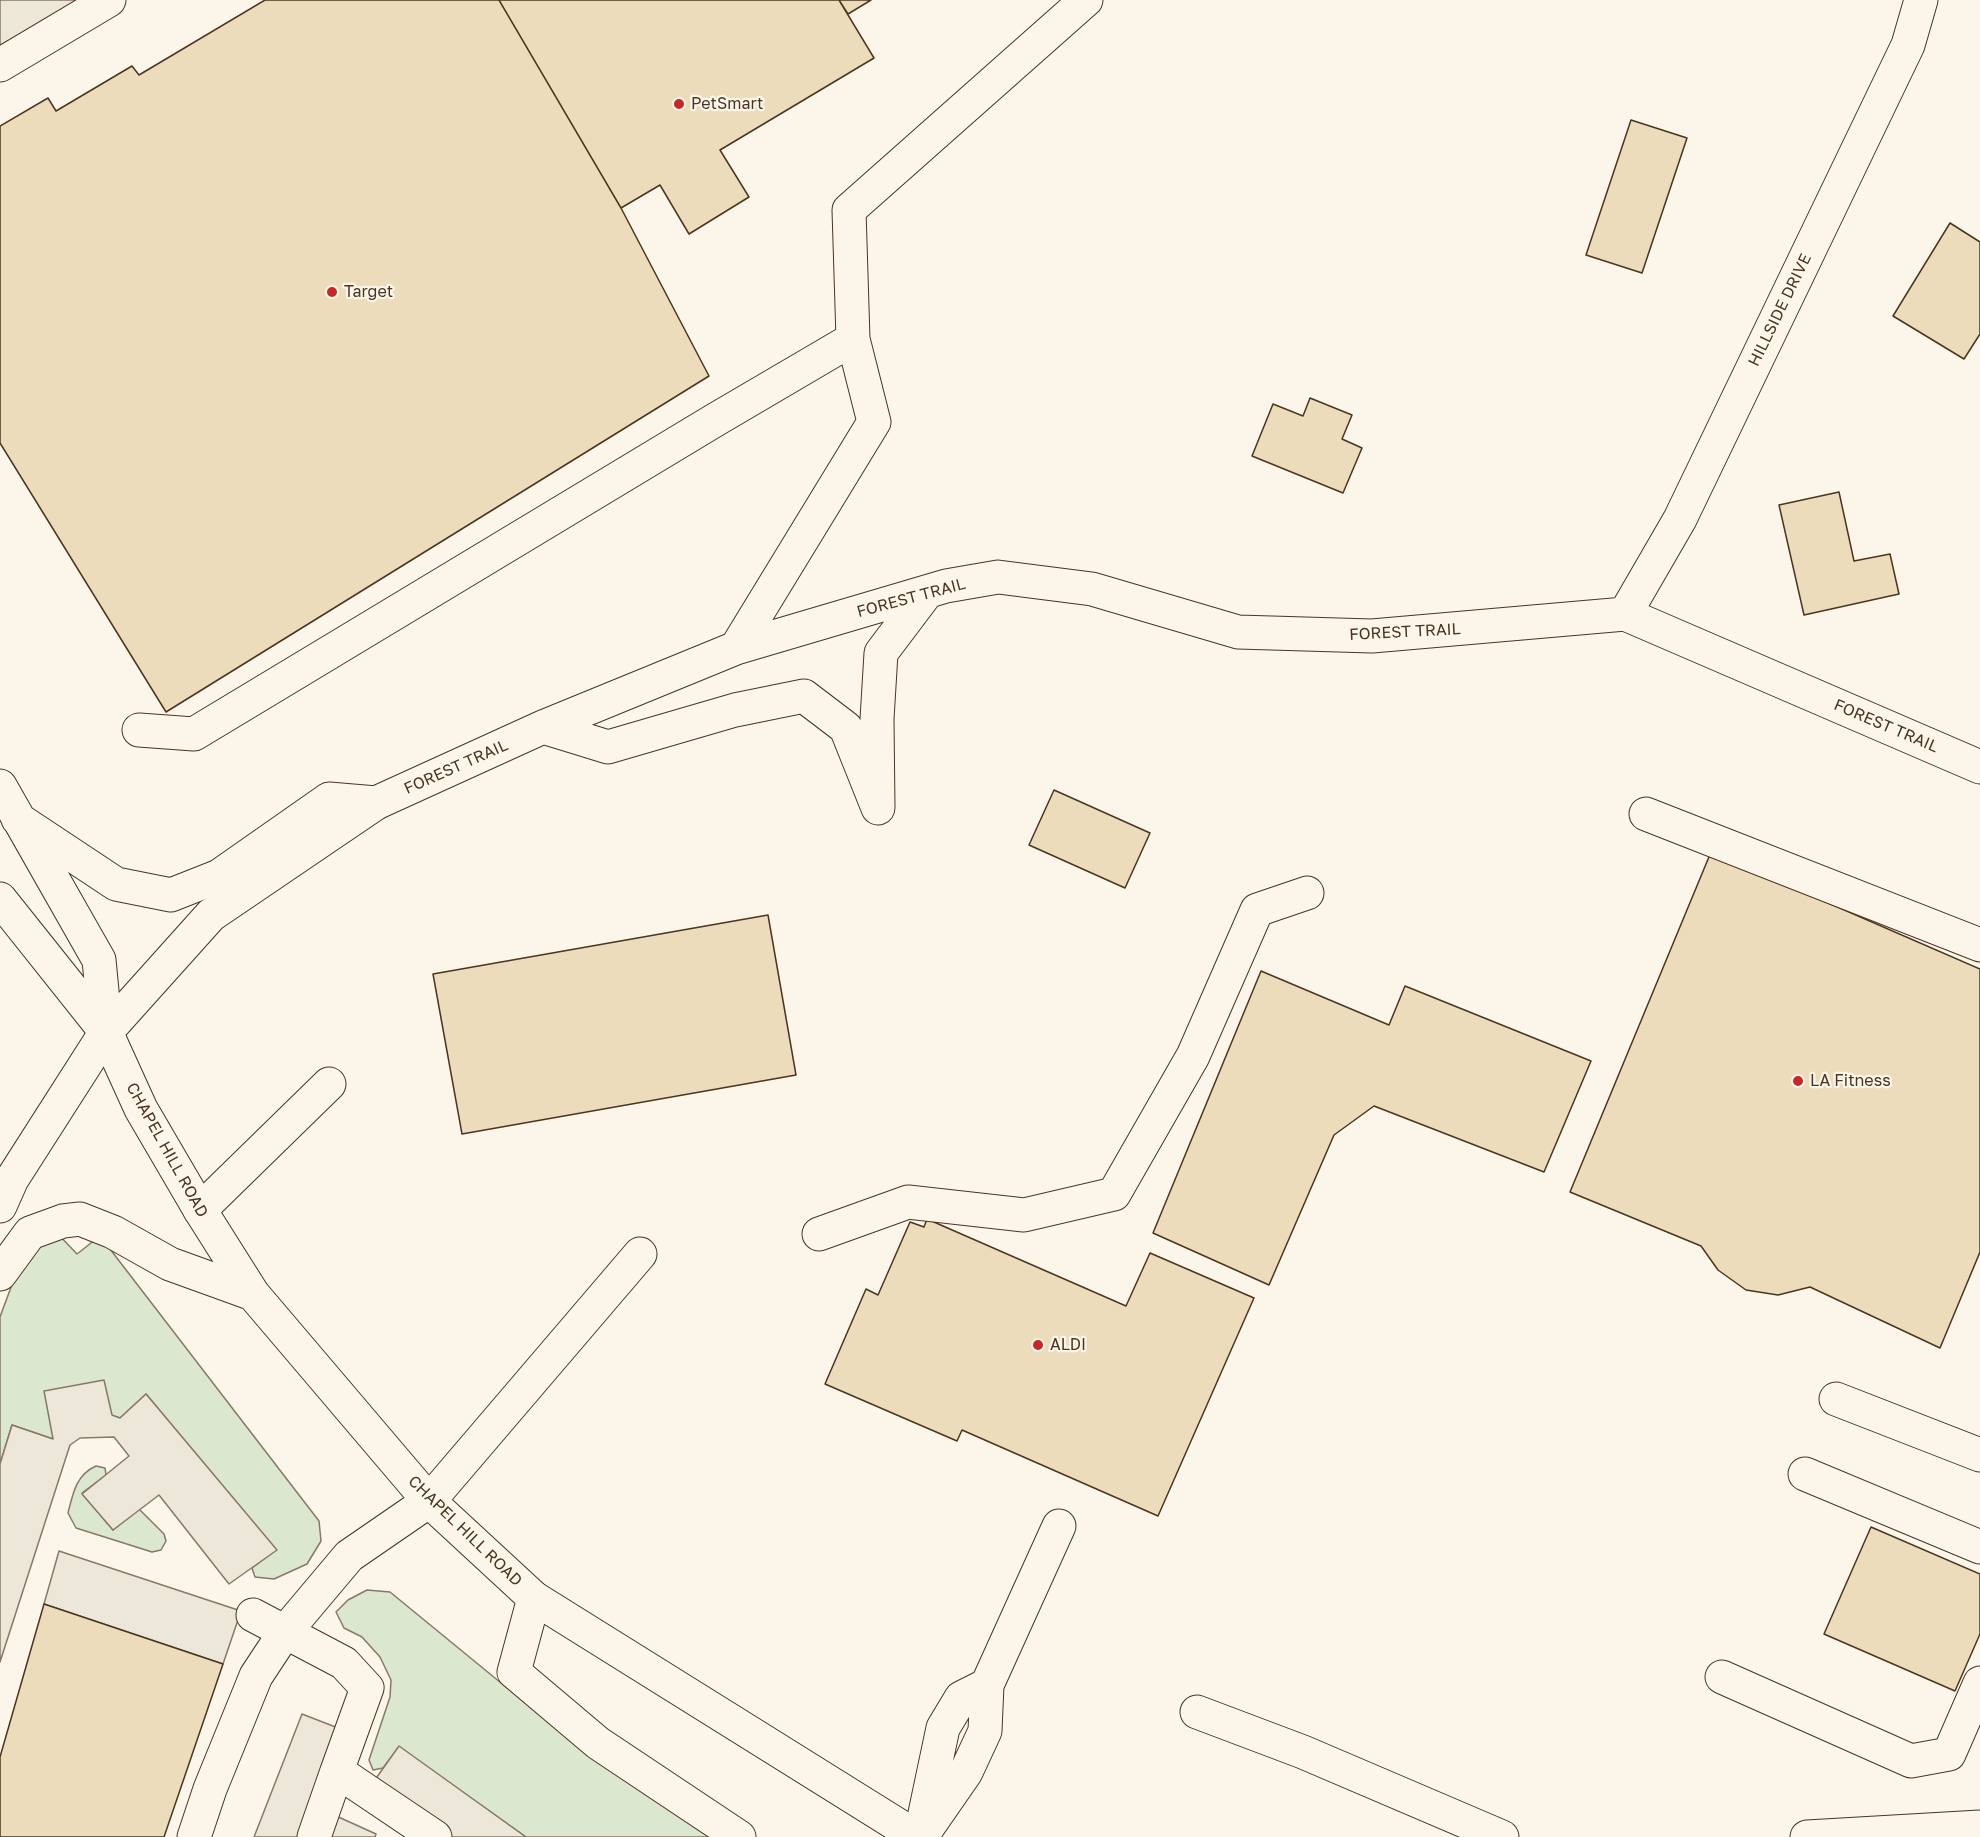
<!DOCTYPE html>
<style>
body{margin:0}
canvas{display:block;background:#fbf6e9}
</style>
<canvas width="1980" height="1837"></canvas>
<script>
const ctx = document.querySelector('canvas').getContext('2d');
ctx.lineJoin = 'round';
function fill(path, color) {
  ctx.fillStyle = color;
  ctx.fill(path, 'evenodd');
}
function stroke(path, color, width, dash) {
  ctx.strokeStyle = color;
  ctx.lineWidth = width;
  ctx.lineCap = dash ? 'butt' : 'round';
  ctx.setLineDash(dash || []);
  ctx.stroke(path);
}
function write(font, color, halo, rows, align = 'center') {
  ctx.font = font + ' "Golos Text",sans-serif';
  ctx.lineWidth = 4.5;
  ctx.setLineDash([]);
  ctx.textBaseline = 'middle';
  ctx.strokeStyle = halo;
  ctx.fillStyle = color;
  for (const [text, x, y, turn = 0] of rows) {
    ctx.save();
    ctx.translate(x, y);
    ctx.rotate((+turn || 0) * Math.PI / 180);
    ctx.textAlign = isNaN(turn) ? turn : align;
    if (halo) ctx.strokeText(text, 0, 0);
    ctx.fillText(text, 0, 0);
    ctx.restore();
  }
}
const green = new Path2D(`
 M57 1233 77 1254 100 1236 319 1521 321 1541 307 1564 274 1579 255 1577 252 1568 276 1550 146 1394 120 1418 113 1416 53 1439 12 1425 0 1464V1317L20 1263Z
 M96 1466 105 1468 106 1475 82 1493 113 1530 139 1509 164 1534 166 1541 161 1550 152 1552 76 1528 68 1513C73 1493 76 1475 96 1466Z
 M367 1590 390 1592 545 1719 714 1837H526L399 1747 383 1768 373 1770 369 1760 390 1697 391 1680 380 1657 362 1637 344 1628 336 1612 348 1600Z`);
const parking = new Path2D(`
 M0 0H124L0 55Z
 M104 1380 112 1415 120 1418 146 1394 277 1550 229 1584 159 1495 113 1530 82 1494 129 1456 114 1437 80 1438 70 1445 0 1662V1464L12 1425 53 1439 44 1391Z
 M59 1551 241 1611 223 1664 44 1604Z
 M302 1714 351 1733 323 1810 376 1834 375 1837H254Z
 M399 1746 526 1837H435L367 1791Z`);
const building = new Path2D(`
 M265 0H499L621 208 709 376 166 712 0 443V126L48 98 56 111 132 66 139 75Z
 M499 0H839L874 58 720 150 749 197 689 234 660 185 621 208Z
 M839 0H871L848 14Z
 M1631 120 1687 138 1642 273 1586 255Z
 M1950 223 1980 242V334L1964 359 1893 316Z
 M1310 398 1352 415 1342 439 1362 448 1343 493 1252 456 1273 404 1303 416Z
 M1839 492 1854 561 1890 554 1899 594 1804 615 1779 505Z
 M1054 790 1150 833 1125 888 1029 845Z
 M1711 852 1980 969V1252L1940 1348 1810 1287 1778 1295 1746 1290 1718 1270 1701 1246 1570 1192Z
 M768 915 796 1075 462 1134 433 974Z
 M1261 971 1389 1025 1405 986 1591 1061 1544 1172 1374 1106 1334 1135 1269 1285 1153 1233Z
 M927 1219 1126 1306 1150 1253 1254 1298 1158 1516 962 1430 957 1441 825 1384 866 1289 878 1295 910 1222 924 1227Z
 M1871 1527 1980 1574V1634L1955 1691 1824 1634Z
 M44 1604 223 1664 164 1837H0V1757Z`);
const minor = new Path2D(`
 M0 65 109 0
 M1625 614 1680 519 1908 45 1921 0
 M736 648 874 422 853 339 849 210 1086 0
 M543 727 608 747 735 710 804 696 846 728 878 808 877 719 881 653 927 592
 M139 730 194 734 715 420 853 339
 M1646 814 1980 945
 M0 1206 12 1179 106 1032 211 915 376 803 543 727 736 648 946 586 998 577 1092 589 1238 632 1372 636 1625 614 1980 767
 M200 1210 329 1084
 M819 1234 908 1202 1024 1215 1114 1194 1193 1056 1257 910 1307 893
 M1836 1399 1980 1455
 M1805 1474 1980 1547
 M534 1598 514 1672 598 1743 739 1837
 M253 1615 344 1663 367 1688 337 1771
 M1722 1677 1911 1761 1949 1754 1980 1683
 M987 1685 1059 1526
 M1197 1712 1303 1752 1502 1837
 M194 1837 210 1789 256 1676 285 1632 349 1556 429 1501 640 1254
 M314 1837 337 1771 435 1837
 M920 1837 943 1728 961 1698 987 1685 985 1731 966 1772 921 1837
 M1807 1837 1980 1827`);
const major = new Path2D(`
 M0 786 99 960 106 1032
 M18 819 116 884 171 895 219 876 329 799 376 803
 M0 899 106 1032 141 1109 200 1210 253 1294 429 1501 534 1598 917 1837
 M0 1274 30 1233 63 1221 80 1219 113 1232 170 1264 253 1294`);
const markers = [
 [679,104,6,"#c62828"],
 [332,292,6,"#c62828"],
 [1798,1081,6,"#c62828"],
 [1038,1345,6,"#c62828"]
];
const poiNames = [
 ["PetSmart",691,104],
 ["Target",344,292],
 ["LA Fitness",1810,1081],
 ["ALDI",1050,1345]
];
const streetNames = [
 ["HILLSIDE DRIVE",1780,310,-64],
 ["FOREST TRAIL",911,598,-15],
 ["FOREST TRAIL",1405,632,-3],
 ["FOREST TRAIL",1886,726,23],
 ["FOREST TRAIL",456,767,-24],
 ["CHAPEL HILL ROAD",167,1150,61],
 ["CHAPEL HILL ROAD",465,1531,44]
];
fill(green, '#dce7d0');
stroke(green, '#887966', 1.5);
fill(parking, '#ede7d9');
stroke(parking, '#887966', 1.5);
fill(building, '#ecdcbc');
stroke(building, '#4a3520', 1.5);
stroke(minor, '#4a3520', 35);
stroke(major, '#4a3520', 35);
stroke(minor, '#fbf6e9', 33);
stroke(major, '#fbf6e9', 33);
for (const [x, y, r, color] of markers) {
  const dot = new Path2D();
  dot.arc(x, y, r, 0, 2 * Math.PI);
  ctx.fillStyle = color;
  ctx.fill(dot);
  stroke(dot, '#fbf6e9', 2);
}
write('16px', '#4a3520', '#fbf6e9', poiNames, 'left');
write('16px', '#4a3520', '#fbf6e9', streetNames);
</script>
